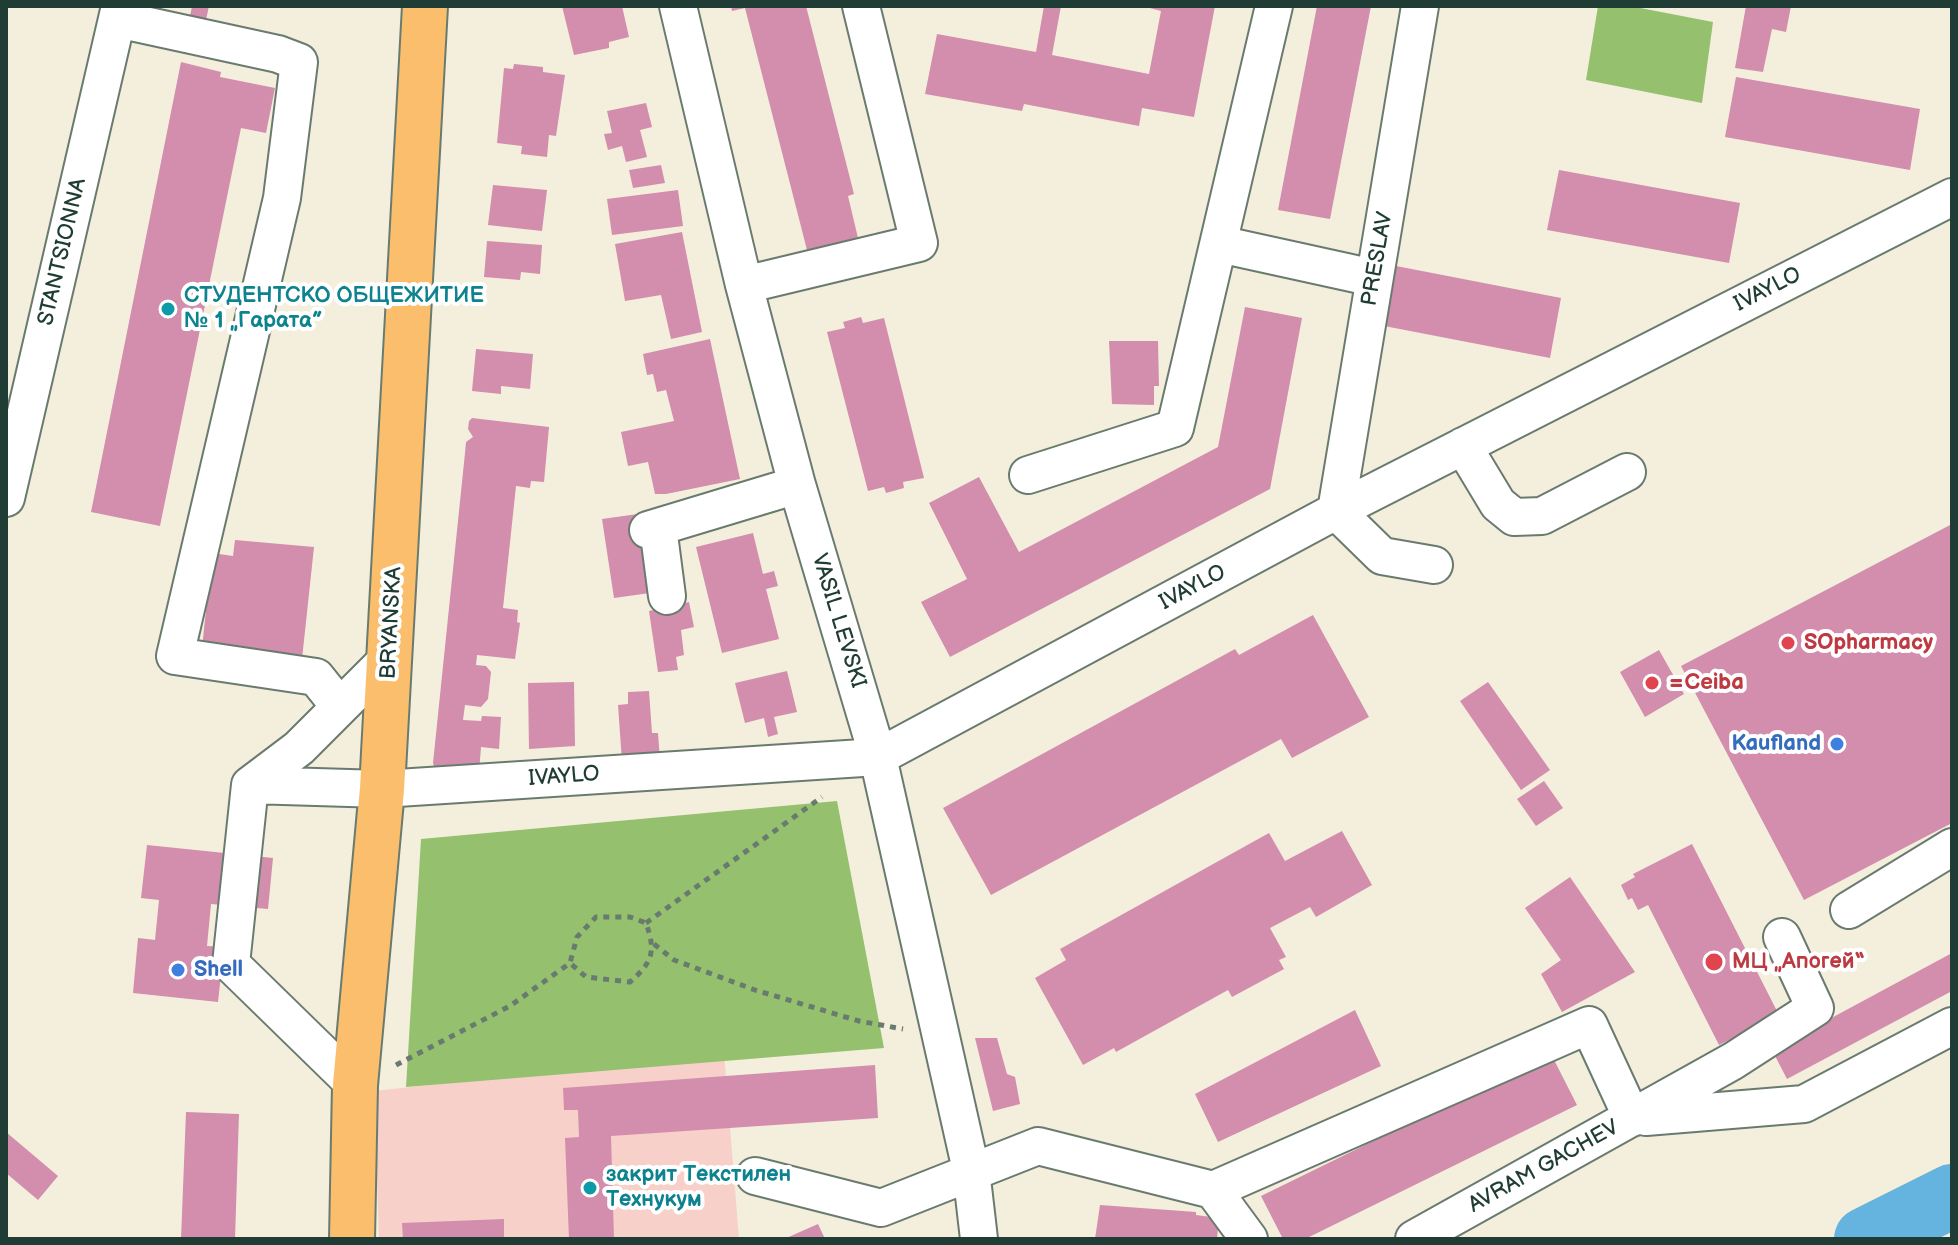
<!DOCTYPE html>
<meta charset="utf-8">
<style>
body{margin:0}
#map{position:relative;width:1958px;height:1245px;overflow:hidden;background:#f3efdc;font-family:"Balsamiq Sans",sans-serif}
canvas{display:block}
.frame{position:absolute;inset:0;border:8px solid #1f3d34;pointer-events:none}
</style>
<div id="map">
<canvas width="1958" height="1245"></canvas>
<div class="frame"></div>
</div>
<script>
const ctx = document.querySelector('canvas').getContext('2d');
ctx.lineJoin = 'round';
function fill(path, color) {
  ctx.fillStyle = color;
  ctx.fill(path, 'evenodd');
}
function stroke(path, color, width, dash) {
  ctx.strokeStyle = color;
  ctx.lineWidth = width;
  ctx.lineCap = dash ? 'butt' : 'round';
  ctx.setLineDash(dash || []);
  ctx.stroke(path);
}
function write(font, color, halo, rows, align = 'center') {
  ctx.font = font + ' "Balsamiq Sans",sans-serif';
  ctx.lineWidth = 8;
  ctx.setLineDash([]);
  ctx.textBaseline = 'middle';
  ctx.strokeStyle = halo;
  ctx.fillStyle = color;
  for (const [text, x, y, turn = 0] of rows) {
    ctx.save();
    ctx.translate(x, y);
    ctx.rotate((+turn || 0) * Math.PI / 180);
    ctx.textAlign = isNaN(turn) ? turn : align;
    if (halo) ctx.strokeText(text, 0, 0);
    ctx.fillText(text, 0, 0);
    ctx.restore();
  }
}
const built = new Path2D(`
 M724 1053 739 1239H379L374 1091Z`);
const green = new Path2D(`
 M1598 6H1630L1713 22 1702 103 1586 80Z
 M837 801 884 1048 406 1087 421 839Z`);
const river = new Path2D(`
 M1866 1239 1952 1196`);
const building = new Path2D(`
 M192 6H209L206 20 190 17Z
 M562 6H622L629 37 609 42V48L574 55Z
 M731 6H806L854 194 848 196 858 238 807 250 745 8 732 11Z
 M1044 6H1061L1052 55 1149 74 1161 11 1142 6H1215L1194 117 1142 108 1139 126 1024 104 1022 111 925 94 937 34 1036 52Z
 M1317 6H1371L1330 219 1278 210Z
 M1746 6H1791L1786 32 1772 29 1763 72 1735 68Z
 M181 62 221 72 220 77 275 88 266 133 241 128 160 526 91 512Z
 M514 64 543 67V72L565 75 556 136 549 135 547 157 521 154 522 146 497 143 504 68 513 69Z
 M1736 77 1920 109 1910 170 1725 137Z
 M646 103 652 127 640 130 647 157 626 162 622 146 608 150 604 134 612 133 607 111Z
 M661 165 665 183 633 188 629 170Z
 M1559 170 1740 203 1729 263 1547 230Z
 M493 185 547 190 542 231 488 225Z
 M678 190 683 226 612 235 607 199Z
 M682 232 702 332 671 339 661 295 625 301 615 244Z
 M487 241 542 245 540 274 521 272 520 280 484 277Z
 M1391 265 1561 298 1550 358 1379 325Z
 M1245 307 1302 318 1270 489 950 657 921 602 967 579 929 503 979 477 1019 552 1218 447Z
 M861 317 863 323 884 318 924 478 903 482 904 488 886 493 884 487 868 491 827 332 845 328 843 322Z
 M710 339 740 479 666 494H655L648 462 628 466 621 432 674 421 666 390 657 392 653 374 647 375 643 354Z
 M1109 341H1158L1159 386H1154V405L1112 404Z
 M476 349 533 354 530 389 501 386V394L472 391Z
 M472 418 549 427 544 482 531 481 530 488 516 486 503 608 518 610 517 622 520 623 515 659 477 655 476 665 486 666 491 672 488 699 481 707 465 705 463 720 481 721 482 716 501 717 499 749 481 747 479 773 435 769 433 763 465 453 466 442 473 437 468 429 469 421Z
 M638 514 650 593 614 598 602 519Z
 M1952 524V823L1804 900 1681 666Z
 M753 533 763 574 774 571 778 586 766 589 779 639 722 653 696 547Z
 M235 540 314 547 302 659 202 648 212 553 233 556Z
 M689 602 694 627 681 630 684 655 676 657 678 670 658 672 649 611Z
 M1313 615 1369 717 1292 758 1281 739 991 895 943 808 1235 649 1239 655Z
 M1659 650 1684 694 1645 717 1620 672Z
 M787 671 797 712 774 717 778 734 768 737 764 718 745 723 735 683Z
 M574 682 575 746 529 749 528 683Z
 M1488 682 1550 770 1521 790 1460 701Z
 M649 691 652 733H658L660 760 622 762 618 705 628 704V692Z
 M1544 781 1563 808 1536 826 1517 799Z
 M1342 831 1372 885 1316 917 1310 907 1270 928 1286 957 1279 960 1284 969 1232 997 1228 990 1116 1052 1114 1048 1083 1065 1035 978 1066 960 1060 949 1269 833 1285 861Z
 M1692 844 1779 1015 1719 1045 1648 905 1638 910 1632 898 1628 900 1621 885 1635 877 1633 874Z
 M147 845 273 858 268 909 211 904 207 946 224 947 218 1002 133 993 138 938 155 940 159 900 141 898Z
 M1570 877 1635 972 1562 1012 1541 974 1561 960 1525 908Z
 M1952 953V991L1787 1079 1772 1050Z
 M1355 1010 1381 1066 1218 1142 1195 1094Z
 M975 1038H997L1007 1074 1015 1077 1020 1104 993 1111Z
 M1551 1054 1577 1105 1305 1239H1283L1261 1196Z
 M875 1065 878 1118 611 1136 614 1239H569L565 1138 579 1137 578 1110H564L563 1088Z
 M186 1112 239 1114 235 1239H181Z
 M6 1132 58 1176 38 1200 6 1173Z
 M1100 1205 1196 1212V1215L1219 1218 1217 1239H1095Z
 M504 1219V1239H403L402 1223Z
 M818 1224 825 1239H784Z`);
const path = new Path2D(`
 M646 923 822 797
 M654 944 674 960 755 990 859 1021 903 1029
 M396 1065 510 1006 570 963 577 937 596 917H630L646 923C656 951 653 962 630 982L586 977 570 963`);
const minor = new Path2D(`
 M678 6 744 285 797 485 878 757 971 1170 979 1239
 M117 19 278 54 299 62 282 198 175 656 316 677 340 707
 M1219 244 1374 278
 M744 285 919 243 861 6
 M1463 446 1498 504 1514 517 1542 516 1627 472
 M1028 475 1175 428 1274 6
 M6 498 120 6
 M1336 511 1420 6
 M1336 511 1382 556 1434 565
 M658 527 667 596
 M648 530 797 485
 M250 785 299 748 391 656
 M1849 910 1952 847
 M355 1085 231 964 250 785 382 789 878 757 1336 511 1952 197
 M1646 1117 1804 1104 1952 1026
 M755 1176 881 1208 1038 1146 1213 1190 1589 1025 1632 1118
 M1213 1190 1249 1239
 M1414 1239 1733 1061 1815 1008 1782 937`);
const major = new Path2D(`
 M352 1239 355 1085 382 789 425 6`);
const markers = [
 [168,309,8,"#0f9aa8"],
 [1788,643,8,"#e0444e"],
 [1652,683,8,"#e0444e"],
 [1837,744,8,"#3f7fe0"],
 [1714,962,10,"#e0444e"],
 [178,970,8,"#3f7fe0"],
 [590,1188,8,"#0f9aa8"]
];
const streetNames = [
 ["STANTSIONNA",63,252,-77],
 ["PRESLAV",1378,259,-80],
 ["IVAYLO",1768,290,-27],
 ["IVAYLO",1193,588,-28],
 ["VASIL LEVSKI",838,621,73],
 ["BRYANSKA",392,623,-87],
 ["IVAYLO",564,777,-4],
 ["AVRAM GACHEV",1544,1167,-29]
];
const cultureNames = [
 ["СТУДЕНТСКО ОБЩЕЖИТИЕ",184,296],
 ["№ 1 „Гарата”",184,321],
 ["закрит Текстилен",606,1175],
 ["Технукум",606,1200]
];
const healthNames = [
 ["SOpharmacy",1804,643],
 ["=Ceiba",1668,683],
 ["МЦ „Апогей“",1732,962]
];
const shopNames = [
 ["Kaufland",1821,744],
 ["Shell",194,970,"left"]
];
fill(built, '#f7d0ca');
fill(green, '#95c16f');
stroke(river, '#65b3df', 64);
fill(building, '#d38dad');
stroke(minor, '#697b6f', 40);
stroke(major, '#697b6f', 48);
stroke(path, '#697b6f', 5, [6, 6]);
stroke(minor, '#fff', 36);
stroke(major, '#fabe6d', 44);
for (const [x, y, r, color] of markers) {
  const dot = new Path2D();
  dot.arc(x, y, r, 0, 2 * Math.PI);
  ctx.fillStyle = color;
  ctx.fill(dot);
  stroke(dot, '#fff', 3);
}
write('22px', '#1f3d34', '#fff', streetNames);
write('bold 22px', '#0d838f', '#fff', cultureNames, 'left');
write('bold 22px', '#be3a42', '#fff', healthNames, 'left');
write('bold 22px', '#366cbe', '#fff', shopNames, 'right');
</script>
